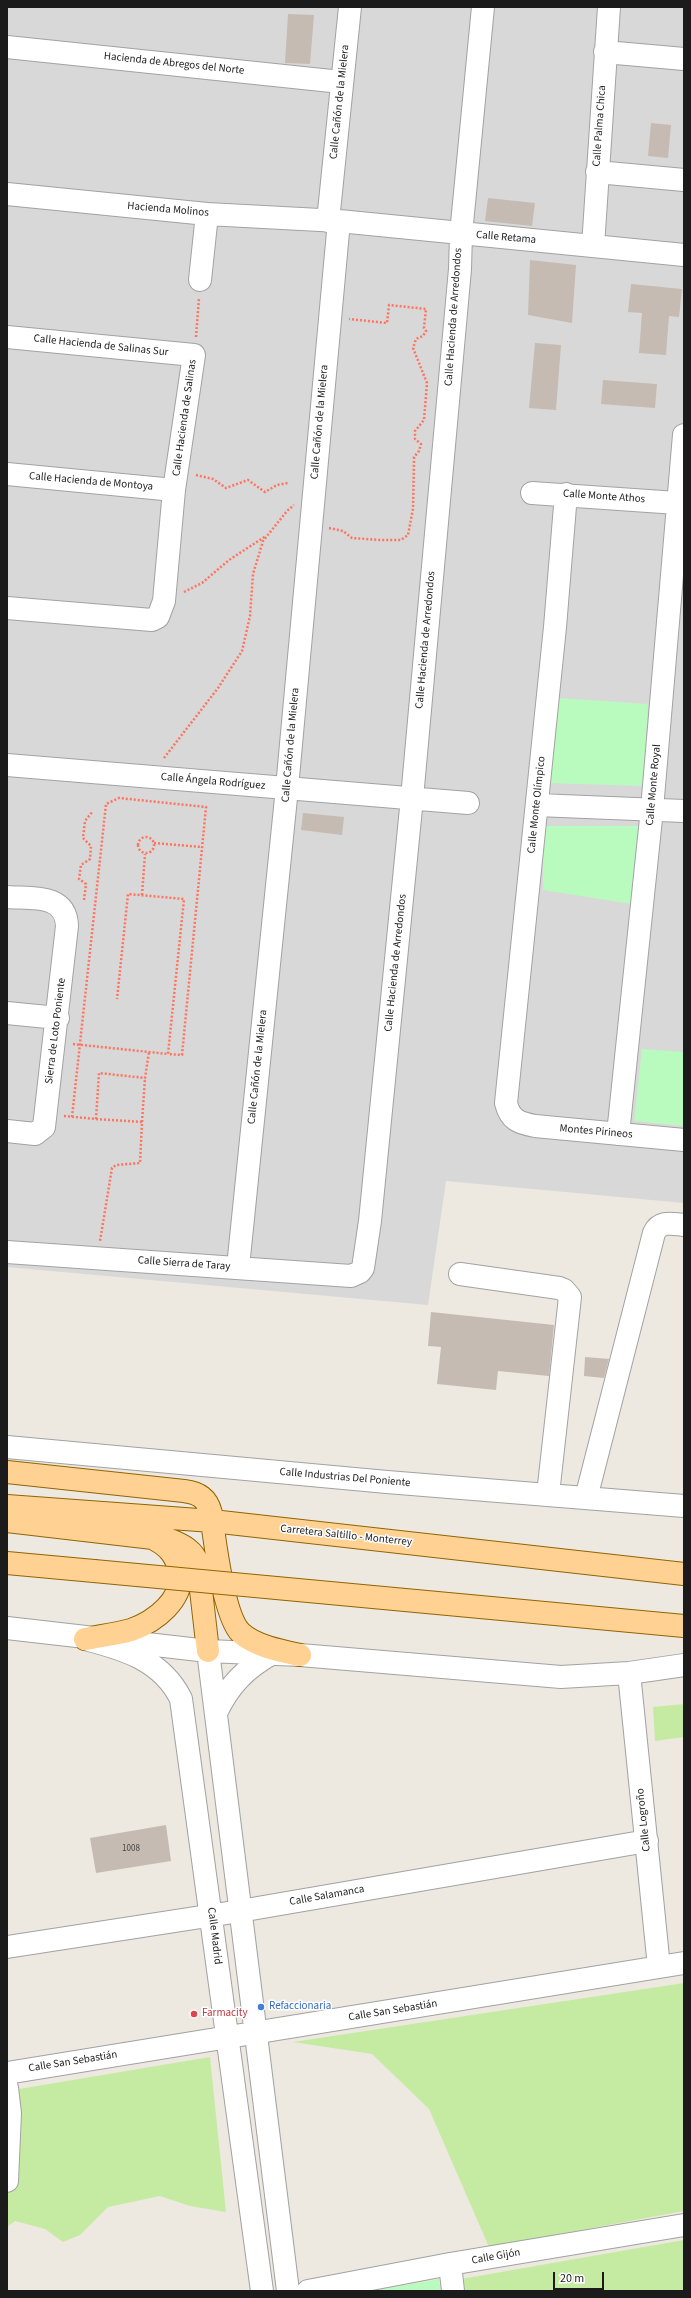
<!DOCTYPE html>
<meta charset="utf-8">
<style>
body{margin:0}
#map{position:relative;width:691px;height:2298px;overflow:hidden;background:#ede9e0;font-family:"Source Sans 3",sans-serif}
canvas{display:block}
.frame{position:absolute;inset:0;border:8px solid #1b1b1b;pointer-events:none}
.scale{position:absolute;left:553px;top:2272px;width:51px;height:18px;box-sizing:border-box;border:2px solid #1b1b1b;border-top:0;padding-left:5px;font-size:12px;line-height:14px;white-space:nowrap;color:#1b1b1b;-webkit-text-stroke:3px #fff;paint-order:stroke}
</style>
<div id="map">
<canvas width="691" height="2298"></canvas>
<div class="frame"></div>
<div class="scale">20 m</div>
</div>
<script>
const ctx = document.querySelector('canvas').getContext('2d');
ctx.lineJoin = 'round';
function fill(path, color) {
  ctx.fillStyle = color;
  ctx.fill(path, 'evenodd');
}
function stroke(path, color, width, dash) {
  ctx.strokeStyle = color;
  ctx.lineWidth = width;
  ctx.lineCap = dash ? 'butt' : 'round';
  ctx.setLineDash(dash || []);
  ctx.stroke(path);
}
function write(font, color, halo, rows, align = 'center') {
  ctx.font = font + ' "Source Sans 3",sans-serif';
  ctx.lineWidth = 3;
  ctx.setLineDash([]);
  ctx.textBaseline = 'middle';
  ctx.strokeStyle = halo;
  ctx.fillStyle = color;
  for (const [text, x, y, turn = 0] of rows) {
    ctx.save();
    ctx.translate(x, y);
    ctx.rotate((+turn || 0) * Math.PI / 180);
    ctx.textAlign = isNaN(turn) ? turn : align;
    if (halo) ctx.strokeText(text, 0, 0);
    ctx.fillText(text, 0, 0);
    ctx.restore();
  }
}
const residential = new Path2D(`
 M7 7H684V1203L446 1181 428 1305 7 1267Z`);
const grass = new Path2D(`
 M684 1704V1737L655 1741 653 1707Z
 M684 1983V2211L489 2247 429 2109 372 2054 293 2042Z
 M210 2057 226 2212 190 2206 160 2196 108 2207 80 2235 63 2242 45 2229 15 2221 7 2227V2091Z
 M684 2240V2291H463L461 2279Z`);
const park = new Path2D(`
 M557 698 648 704 643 786 547 783Z
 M543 826H640L632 904 543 890Z
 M642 1049 684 1052V1126L634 1121Z
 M439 2279 441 2291H372Z`);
const building = new Path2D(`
 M288 14 314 15 310 64 285 63Z
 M651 123 671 125 668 158 648 156Z
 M488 198 535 203 532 226 485 221Z
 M530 260 576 265 572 323 528 315Z
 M631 284 682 289 679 317 669 316 666 355 639 353 642 313 628 312Z
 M535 343 561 345 556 410 529 408Z
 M603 380 657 384 655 408 601 404Z
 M303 813 344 817 342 835 301 830Z
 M431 1312 554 1325 549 1376 498 1371 496 1390 437 1384 441 1347 428 1346Z
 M585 1357 609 1359 604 1378 584 1376Z
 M166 1825 171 1861 96 1873 90 1838Z`);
const path = new Path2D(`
 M196 337 199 298
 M196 475 213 479 226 488 248 480 265 492 277 485 288 483
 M329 528 343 531 352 538 380 540H401L408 535 413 509 414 457 419 451 421 444 415 439V431L424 420 427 383 413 348 416 339 423 336 426 331 424 328 426 309 389 305 387 323 349 319
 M184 592 202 583 229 560 266 536
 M164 758 218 688 242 651 250 616 253 574 263 541 287 511 294 505
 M138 845a8 8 0 1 1 16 0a8 8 0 1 1-16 0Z
 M154 843 202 847
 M142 895 145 854
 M84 900 86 884 79 879 81 865 90 859 91 846 83 838 85 821 93 811
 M73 1044 168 1054 184 899 128 894 117 999
 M64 1116 96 1119 99 1073 145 1078 149 1052
 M72 1117 106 804 119 798 206 807 182 1055 168 1054
 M96 1119 142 1122 140 1163 116 1165 112 1168 100 1241
 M142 1122 145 1078`);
const minor = new Path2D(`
 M7 47 341 82
 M605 52 684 59
 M597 172 684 180
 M7 194 207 214 339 221 684 255
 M328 221 350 7
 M593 246 609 7
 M200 280 207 214
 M7 337 194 355 174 490 164 601 158 617 152 620 7 608
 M7 474 174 490
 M532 493 677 503
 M566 494 555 627 506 1103C510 1120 519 1123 535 1126L684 1140
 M7 765 468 803
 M537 805 684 811
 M7 897C31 899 66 893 67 926L44 1127 35 1134 7 1131
 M7 1013 58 1018
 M618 1134 652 809 684 435
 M7 1252 351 1276 360 1272 363 1268 370 1221 412 798 460 269 461 234 483 7
 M238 1267 287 788 339 221
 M460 1274 559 1288 564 1290 570 1297 548 1494
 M7 1447 387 1482 684 1506
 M586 1498 654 1233C660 1220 673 1224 684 1225
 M7 1628 208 1651 300 1655 561 1677 629 1673 684 1665
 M85 1639C124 1649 162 1660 181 1699L262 2291
 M208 1651 288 2291
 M629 1673 659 1967
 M216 1713C229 1685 246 1668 273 1653
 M7 1947 240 1911 647 1841
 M7 2073 684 1963
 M7 2088 10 2113 7 2181
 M450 2264 453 2291
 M308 2291 450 2264 684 2225`);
const major = new Path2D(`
 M7 1472 184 1491C199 1493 207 1498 211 1513 214 1537 224 1617 241 1633 255 1646 281 1651 300 1655
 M7 1506 212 1521 684 1574
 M7 1521 170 1540C183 1545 194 1551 198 1564L208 1651
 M7 1563 94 1571
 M85 1639C100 1636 116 1634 131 1630 154 1622 186 1599 179 1570 176 1556 169 1547 156 1540`);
const majorBridge = new Path2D(`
 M94 1571 684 1626`);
const markers = [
 [261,2007,4,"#3f7fe0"],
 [194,2014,4,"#e0444e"]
];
const numberNames = [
 ["1008",131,1849]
];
const streetNames = [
 ["Hacienda de Abregos del Norte",174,64,6],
 ["Calle Cañón de la Mielera",340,102,-84],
 ["Calle Palma Chica",600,126,-86],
 ["Hacienda Molinos",168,210,5],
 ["Calle Retama",506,238,5],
 ["Calle Hacienda de Arredondos",454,317,-86],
 ["Calle Hacienda de Salinas Sur",101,346,6],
 ["Calle Hacienda de Salinas",185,418,-82],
 ["Calle Cañón de la Mielera",320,422,-85],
 ["Calle Hacienda de Montoya",91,482,5],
 ["Calle Monte Athos",604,497,4],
 ["Calle Hacienda de Arredondos",426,640,-85],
 ["Calle Cañón de la Mielera",291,745,-85],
 ["Calle Ángela Rodríguez",213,782,5],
 ["Calle Monte Royal",654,785,-85],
 ["Calle Monte Olímpico",537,805,-84],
 ["Calle Hacienda de Arredondos",396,963,-84],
 ["Sierra de Loto Poniente",56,1031,-83],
 ["Calle Cañón de la Mielera",258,1067,-84],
 ["Montes Pirineos",596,1132,5],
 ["Calle Sierra de Taray",184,1264,4],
 ["Calle Industrias Del Poniente",345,1478,5],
 ["Carretera Saltillo - Monterrey",346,1536,6],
 ["Calle Logroño",644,1820,-96],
 ["Calle Salamanca",327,1896,-10],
 ["Calle Madrid",214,1936,83],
 ["Calle San Sebastián",393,2011,-9],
 ["Calle San Sebastián",73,2062,-9],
 ["Calle Gijón",496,2257,-10]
];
const shopNames = [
 ["Refaccionaria",269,2007]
];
const healthNames = [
 ["Farmacity",202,2014]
];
fill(residential, '#d9d8d8');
fill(grass, '#c5eba2');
fill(park, '#b9fbbf');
fill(building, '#c5bbb3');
stroke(minor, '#a2a2a2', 24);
stroke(major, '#926400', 24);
stroke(path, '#ff735f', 2.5, [2, 2]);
stroke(minor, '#fff', 22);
stroke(major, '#ffd293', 22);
stroke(majorBridge, '#926400', 24, []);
stroke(majorBridge, '#ffd293', 22);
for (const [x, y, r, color] of markers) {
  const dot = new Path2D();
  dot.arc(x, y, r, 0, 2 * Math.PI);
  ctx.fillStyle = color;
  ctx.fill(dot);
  stroke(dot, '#fff', 1.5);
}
write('9px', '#464341', null, numberNames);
write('11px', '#1b1b1b', '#fff', streetNames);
write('11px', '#366cbe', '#fff', shopNames, 'left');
write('11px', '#be3a42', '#fff', healthNames, 'left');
</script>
